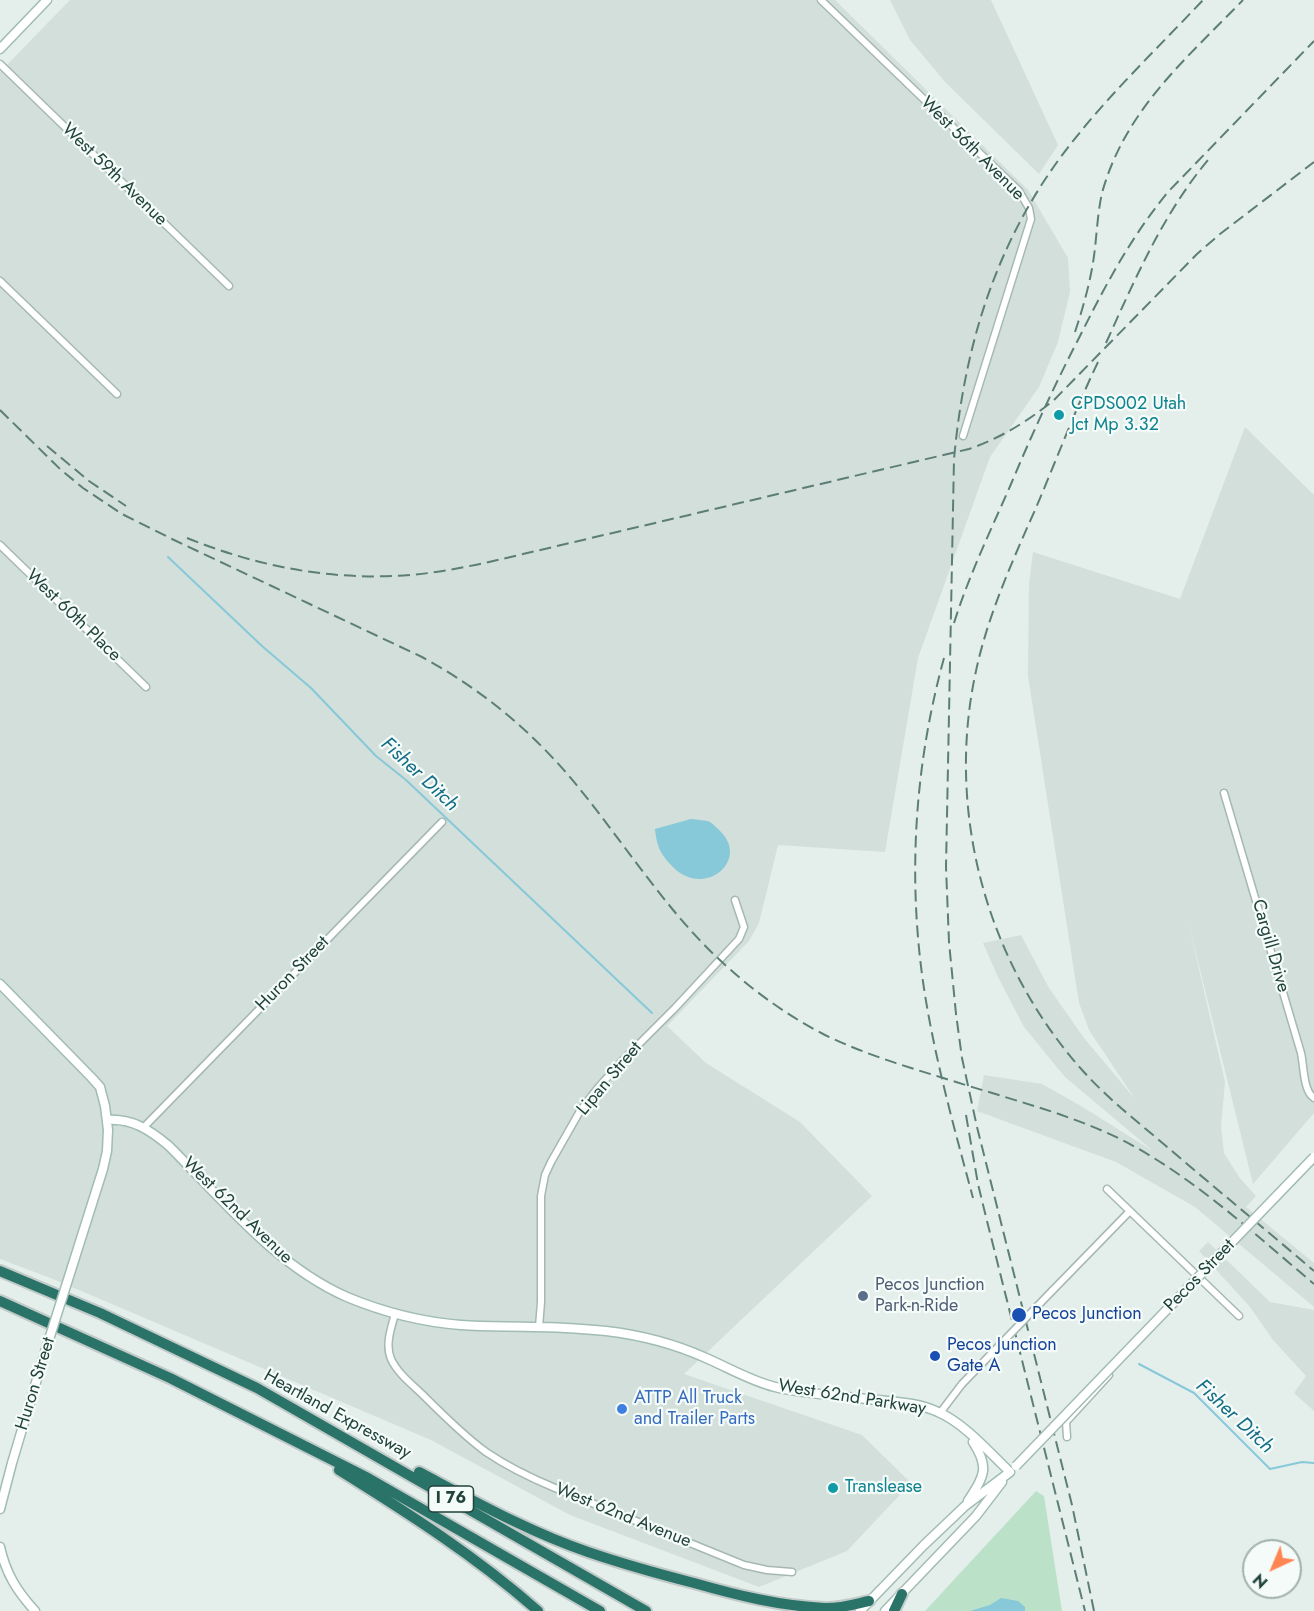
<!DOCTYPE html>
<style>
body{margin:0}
#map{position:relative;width:1314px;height:1611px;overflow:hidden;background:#e4efeb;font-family:Jost,sans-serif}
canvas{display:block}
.north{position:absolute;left:1242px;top:1539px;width:60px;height:60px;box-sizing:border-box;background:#f5fbf8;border:2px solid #a0b1ad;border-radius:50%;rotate:224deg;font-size:16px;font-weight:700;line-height:24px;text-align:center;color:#21433c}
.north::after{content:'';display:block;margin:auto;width:21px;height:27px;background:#ff8652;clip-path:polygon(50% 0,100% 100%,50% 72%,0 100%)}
</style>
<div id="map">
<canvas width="1314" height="1611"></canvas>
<div class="north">N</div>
</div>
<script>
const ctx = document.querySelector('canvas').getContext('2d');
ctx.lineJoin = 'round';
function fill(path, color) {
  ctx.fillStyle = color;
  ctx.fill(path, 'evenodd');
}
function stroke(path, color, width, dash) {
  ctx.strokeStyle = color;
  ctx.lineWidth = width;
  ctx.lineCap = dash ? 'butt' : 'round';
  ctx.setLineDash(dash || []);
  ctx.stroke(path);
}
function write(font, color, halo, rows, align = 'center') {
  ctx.font = font + ' Jost,sans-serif';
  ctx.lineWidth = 4.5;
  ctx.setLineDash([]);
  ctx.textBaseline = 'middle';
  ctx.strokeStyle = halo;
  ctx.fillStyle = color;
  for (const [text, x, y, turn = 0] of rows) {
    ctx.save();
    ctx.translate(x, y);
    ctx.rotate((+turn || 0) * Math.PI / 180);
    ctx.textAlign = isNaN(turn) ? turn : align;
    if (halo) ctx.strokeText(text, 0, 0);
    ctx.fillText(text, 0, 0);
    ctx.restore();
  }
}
const built = new Path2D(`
 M70 0H835L1028 190 1068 258 1070 292 1058 342 1039 387 990 457 918 658 885 852 778 845 759 923 749 941 667 1026 706 1063 800 1122 872 1196 684 1374 862 1435 911 1483 847 1551 759 1587 570 1515 431 1440 53 1279 0 1259V72Z
 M890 0H991L1058 145 1039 174 946 83 910 40Z
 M1245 427 1314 495V1113L1253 1184 1187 917 1225 1082 1221 1126 1224 1153 1239 1177 1256 1196 1246 1207 1314 1263V1307L1195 1207 1116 1162 977 1111 984 1075 1042 1084 1081 1106 1153 1151 1065 1077 1024 1027 998 977 983 943 1021 935 1049 988 1084 1038 1135 1099 1089 1030 1079 1003 1028 676 1029 584 1033 552 1180 599Z
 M1208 1242 1270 1302 1314 1310V1411L1294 1393 1306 1376 1273 1340 1250 1307 1199 1251Z`);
const green = new Path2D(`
 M1036 1491 1044 1496 1062 1611H925Z`);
const water = new Path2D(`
 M691 819C697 820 705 820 710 822 713 824 717 828 720 831 750 860 706 897 675 869 661 855 657 848 655 829Z
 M1001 1598 1018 1601 1025 1607V1611H970L990 1605Z`);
const stream = new Path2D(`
 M168 557 262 646 311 688 376 756 406 780 652 1013
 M1139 1364 1194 1393 1270 1469 1302 1462 1314 1463`);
const street = new Path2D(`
 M821 0 1019 191 1029 208 1031 219 963 436
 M0 64 229 286
 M0 281 117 394
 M0 545 146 687
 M1224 793 1301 1053C1304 1066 1303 1091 1314 1098
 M144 1127 442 822
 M1107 1189 1239 1316
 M1052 1291 1130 1211
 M395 1314C391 1328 385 1345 391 1359 398 1374 413 1385 425 1397 444 1416 464 1436 486 1452 508 1467 531 1478 555 1488L744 1565 767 1570 792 1572
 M539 1327 541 1302V1196L545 1175 551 1162 580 1111 597 1089 621 1062 675 1008 739 939 744 927 735 900
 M940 1413 962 1384
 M1067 1437 1066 1422 1109 1375`);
const secondary = new Path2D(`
 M0 49 47 0
 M0 984 91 1077 100 1087 105 1106 108 1130 107 1151 103 1169 72 1267
 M107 1120C132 1118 150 1130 169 1146 222 1199 276 1266 347 1297 383 1312 422 1322 461 1325 486 1327 511 1326 536 1327 559 1327 583 1329 606 1331 640 1335 675 1344 706 1358 729 1368 751 1381 775 1387 809 1395 844 1396 878 1400 898 1402 919 1403 938 1412 964 1423 989 1452 1010 1472
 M968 1501C984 1476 990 1468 973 1442
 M0 1509 12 1463 45 1352
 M0 1547C6 1574 17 1591 35 1611
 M860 1611 924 1545 965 1506 1010 1472
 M885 1611 976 1516 1002 1482`);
const highway = new Path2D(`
 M0 1271 100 1313 257 1388 646 1611
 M0 1301 170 1378 368 1478 600 1611
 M339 1470C408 1513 477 1557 538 1611
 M419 1472C474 1501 529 1532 588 1552 623 1564 659 1574 694 1583 736 1595 780 1606 824 1608 839 1609 855 1604 869 1601
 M894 1611 902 1594`);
const rail = new Path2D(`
 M1075 332C1084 305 1092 276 1095 248 1097 230 1098 211 1102 193 1125 110 1185 60 1243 0
 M1106 343C1135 279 1163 214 1208 160
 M1098 362C1075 410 1056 461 1035 510 1012 562 988 615 976 671 945 812 987 964 1083 1071 1108 1099 1138 1122 1166 1146 1215 1188 1265 1229 1314 1271
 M0 410 60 469 83 488 122 514 172 539 422 657C479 688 527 727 569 776 624 841 668 916 732 971 760 996 792 1018 825 1035 862 1053 901 1065 940 1077 978 1089 1016 1100 1053 1112 1082 1122 1111 1133 1137 1148 1202 1185 1257 1236 1314 1284
 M47 446 89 481 126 506
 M187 538C254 565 322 579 394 576 425 575 455 569 485 563L969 449C1001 438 1028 421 1054 400L1197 254 1220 234 1314 162
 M954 623C969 575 991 530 1011 484 1032 434 1055 384 1080 336 1106 284 1131 237 1168 192L1314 41
 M944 658C914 767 907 882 925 995 936 1063 955 1131 973 1198
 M966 1115 978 1184 986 1217 1085 1611
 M1094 1611 1072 1505 977 1127 962 1058 956 1014 949 942 946 867 954 459C964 349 994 248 1060 158 1102 101 1155 51 1203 0`);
const streetBridge = new Path2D(`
 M962 1384 1052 1291`);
const secondaryBridge = new Path2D(`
 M45 1352 72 1267
 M1016 1466 1314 1157`);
const markers = [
 [1059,415,6,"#0f9aa8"],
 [863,1296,6,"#5c6f8a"],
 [1019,1315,8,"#1a4fb4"],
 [935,1356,6,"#1a4fb4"],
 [622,1409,6,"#3f7fe0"],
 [833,1488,6,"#0f9aa8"]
];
const shields = [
 [451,1499,45]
];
const shieldNames = [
 ["I 76",451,1499]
];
const streetNames = [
 ["West 56th Avenue",972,149,45],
 ["West 59th Avenue",114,175,44],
 ["West 60th Place",73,616,44],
 ["Cargill Drive",1270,946,74],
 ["Huron Street",293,974,-46],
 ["Lipan Street",610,1079,-50],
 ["West 62nd Avenue",237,1211,44],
 ["Pecos Street",1200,1276,-46],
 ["Huron Street",36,1384,-73],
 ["West 62nd Parkway",852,1398,9],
 ["Heartland Expressway",337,1415,29],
 ["West 62nd Avenue",623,1516,22]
];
const cultureNames = [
 ["CPDS002 Utah",1071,405],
 ["Jct Mp 3.32",1071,426],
 ["Translease",845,1488]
];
const serviceNames = [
 ["Pecos Junction",875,1286],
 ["Park-n-Ride",875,1307]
];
const transitNames = [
 ["Pecos Junction",1032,1315],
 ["Pecos Junction",947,1346],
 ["Gate A",947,1367]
];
const shopNames = [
 ["ATTP All Truck",634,1399],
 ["and Trailer Parts",634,1420]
];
const waterNames = [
 ["Fisher Ditch",419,775,43],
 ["Fisher Ditch",1234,1417,43]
];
fill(built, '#d2dfda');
fill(green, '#bbe2c8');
fill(water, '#87c8d9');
stroke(stream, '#87c8d9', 2);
stroke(street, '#a6b8b3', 9);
stroke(secondary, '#a1bcb4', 11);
stroke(highway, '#c1cac8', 14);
stroke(street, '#fff', 6);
stroke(secondary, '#fff', 8);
stroke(highway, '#297368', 10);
stroke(rail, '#5c7e77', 2, [12, 6]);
stroke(streetBridge, '#a6b8b3', 9, []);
stroke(secondaryBridge, '#a1bcb4', 11, []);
stroke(streetBridge, '#fff', 6);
stroke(secondaryBridge, '#fff', 8);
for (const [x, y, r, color] of markers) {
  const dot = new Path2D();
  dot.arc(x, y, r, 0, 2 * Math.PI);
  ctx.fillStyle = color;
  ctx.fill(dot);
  stroke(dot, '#f5fbf8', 2);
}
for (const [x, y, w] of shields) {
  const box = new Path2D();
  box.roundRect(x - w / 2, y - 13, w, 26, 4.5);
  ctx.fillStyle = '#f5fbf8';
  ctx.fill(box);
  stroke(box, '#21433c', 1.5);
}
write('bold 16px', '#21433c', null, shieldNames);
write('18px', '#21433c', '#f5fbf8', streetNames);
write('18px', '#0d838f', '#f5fbf8', cultureNames, 'left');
write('18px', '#4e5e75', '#f5fbf8', serviceNames, 'left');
write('18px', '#164399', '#f5fbf8', transitNames, 'left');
write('18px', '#366cbe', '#f5fbf8', shopNames, 'left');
write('italic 20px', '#136d87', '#f5fbf8', waterNames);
</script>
